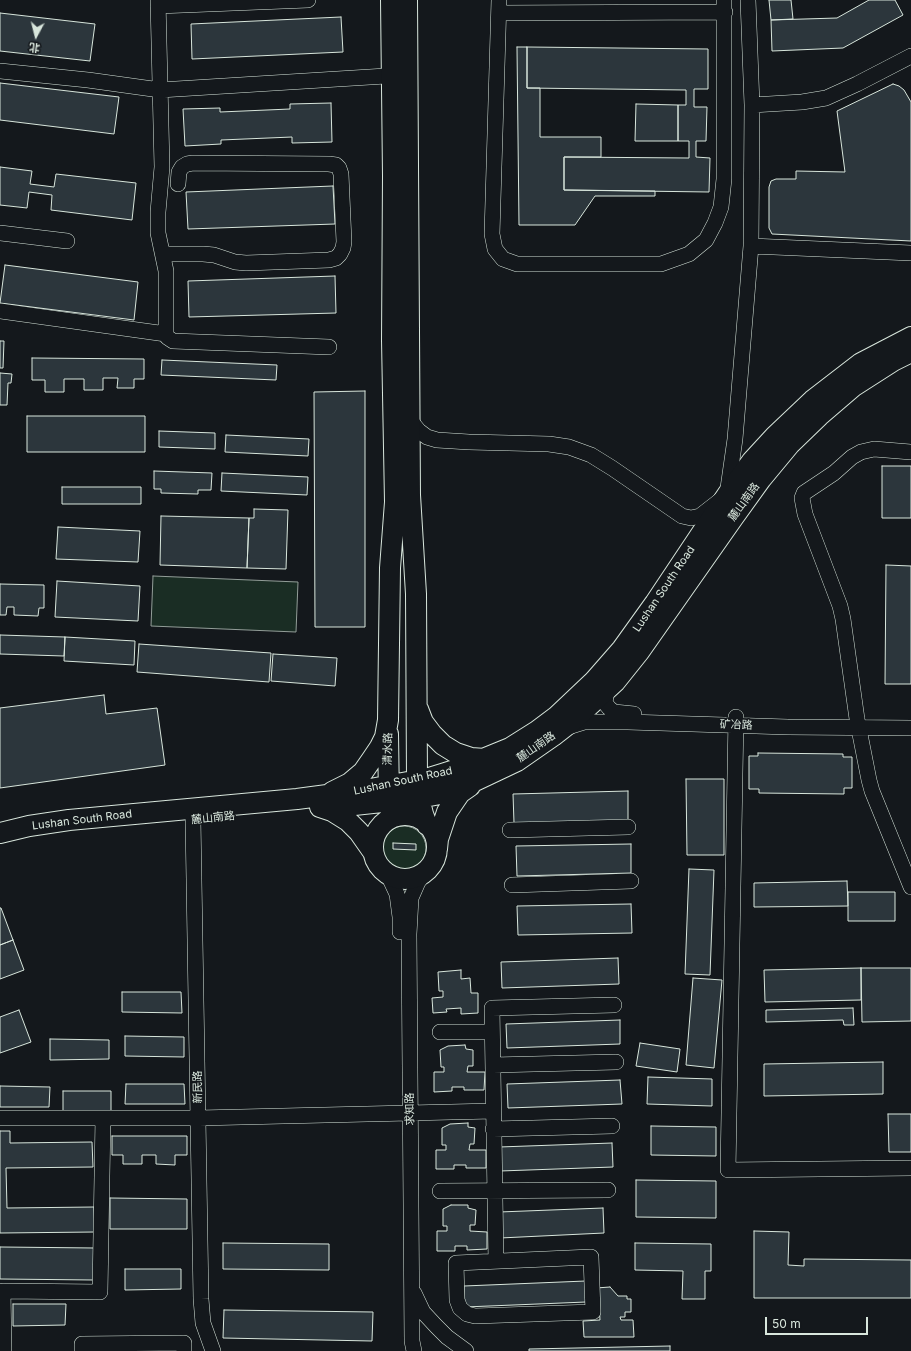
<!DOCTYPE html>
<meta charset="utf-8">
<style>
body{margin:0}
#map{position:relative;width:911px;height:1351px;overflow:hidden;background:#14181c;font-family:Inter,"Noto Sans SC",sans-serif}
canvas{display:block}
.north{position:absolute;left:16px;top:16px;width:40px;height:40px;-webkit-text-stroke:3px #14181c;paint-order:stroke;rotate:187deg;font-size:11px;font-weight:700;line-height:16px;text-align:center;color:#d8e6dc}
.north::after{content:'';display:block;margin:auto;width:14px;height:18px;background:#d8e6dc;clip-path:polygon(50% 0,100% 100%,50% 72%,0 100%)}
.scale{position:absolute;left:765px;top:1317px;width:103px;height:18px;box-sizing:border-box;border:2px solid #d8e6dc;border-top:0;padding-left:5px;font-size:12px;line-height:14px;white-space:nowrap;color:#d8e6dc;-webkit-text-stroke:3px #14181c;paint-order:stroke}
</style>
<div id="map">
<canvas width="911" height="1351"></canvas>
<div class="north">北</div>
<div class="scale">50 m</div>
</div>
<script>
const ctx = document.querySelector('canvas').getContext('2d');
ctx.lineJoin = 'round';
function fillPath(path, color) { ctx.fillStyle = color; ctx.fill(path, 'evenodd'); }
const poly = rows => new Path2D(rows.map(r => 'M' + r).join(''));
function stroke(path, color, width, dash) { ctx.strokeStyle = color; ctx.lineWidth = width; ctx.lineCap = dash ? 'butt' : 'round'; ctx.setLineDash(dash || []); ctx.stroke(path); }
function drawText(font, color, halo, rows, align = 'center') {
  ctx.font = font + ' Inter,"Noto Sans SC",sans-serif'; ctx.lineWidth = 3; ctx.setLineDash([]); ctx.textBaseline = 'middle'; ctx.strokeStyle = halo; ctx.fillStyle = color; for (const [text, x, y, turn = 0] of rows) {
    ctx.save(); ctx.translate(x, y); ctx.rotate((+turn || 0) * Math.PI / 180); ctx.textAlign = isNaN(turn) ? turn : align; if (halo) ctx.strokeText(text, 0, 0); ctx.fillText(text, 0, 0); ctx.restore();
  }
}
const green = poly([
 [153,576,298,582,296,632,151,626,153,576],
 '382 848a22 22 0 1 1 44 0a22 22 0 1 1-44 0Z'
]);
fillPath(green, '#1a2d24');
stroke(green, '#939e99', 1);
const building = poly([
 [769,0,791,0,793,19,771,20,769,0],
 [869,0,895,0,903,15,843,48,772,51,771,20,837,18,869,0],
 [0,13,95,24,90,61,0,51,0,13],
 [341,17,343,52,192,59,191,24,341,17],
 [517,47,527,47,527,88,540,88,540,137,601,137,601,157,564,157,564,190,655,191,655,196,595,196,575,225,519,225,517,47],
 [527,47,708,49,708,89,694,89,694,107,707,107,706,141,696,141,696,157,710,158,709,192,564,190,564,157,689,158,689,141,678,141,678,105,686,105,686,90,527,88,527,47],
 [0,83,119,97,114,134,0,120,0,83],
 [893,84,899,86,904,90,911,102,911,241,772,234,769,228,769,187,771,181,776,179,796,179,796,171,845,172,837,111,893,84],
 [331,103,332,142,292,143,292,137,221,140,221,144,185,146,183,109,220,108,220,112,290,109,290,104,331,103],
 [636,104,678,105,678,141,635,141,636,104],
 [0,167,32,171,30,184,54,187,56,174,136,183,132,220,51,210,52,195,29,192,27,208,0,205,0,167],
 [333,186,335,224,188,229,186,192,333,186],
 [5,265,138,282,134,320,0,303,5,265],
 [335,276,336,313,189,317,188,281,335,276],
 [0,341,4,341,3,368,0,368,0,341],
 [32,358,144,359,144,379,134,379,134,388,117,388,118,378,103,378,103,390,84,390,84,379,64,379,64,392,45,392,45,380,32,380,32,358],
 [162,360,277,365,276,380,161,375,162,360],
 [0,373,12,374,11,383,8,383,7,405,0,405,0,373],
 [365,391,365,627,315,627,314,392,365,391],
 [27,416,145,416,145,452,27,452,27,416],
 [159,431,215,433,215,449,159,447,159,431],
 [226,435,309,439,308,456,225,452,226,435],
 [882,466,911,466,911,518,882,518,882,466],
 [154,471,212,473,211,490,198,490,198,494,161,493,161,489,154,489,154,471],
 [222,473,308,477,307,495,221,491,222,473],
 [62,487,141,487,141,504,62,504,62,487],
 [254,509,288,510,286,569,247,568,249,518,254,518,254,509],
 [161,516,249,518,247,568,160,565,161,516],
 [58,527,140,531,138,562,56,559,58,527],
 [886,565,911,566,911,684,885,684,886,565],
 [57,581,140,586,138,621,55,617,57,581],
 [0,584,44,585,44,608,39,608,38,616,14,615,14,607,7,607,6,615,0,615,0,584],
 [0,635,65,637,64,656,0,654,0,635],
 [65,637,135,641,134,665,64,661,65,637],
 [139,644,271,653,269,682,137,672,139,644],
 [273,654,337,658,335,686,271,681,273,654],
 [104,695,106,714,157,708,165,765,0,788,0,708,104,695],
 [758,753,843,754,843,757,852,757,852,788,844,788,844,794,759,793,759,789,749,789,749,756,758,756,758,753],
 [686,779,724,779,724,855,687,855,686,779],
 [628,791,628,821,514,823,513,794,628,791],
 [393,843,416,844,416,850,393,849,393,843],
 [631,844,631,873,517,876,516,846,631,844],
 [689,869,714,870,710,975,685,974,689,869],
 [847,881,848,906,754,907,754,883,847,881],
 [848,892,895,892,895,921,848,921,848,892],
 [631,904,632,933,518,935,517,906,631,904],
 [0,908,1,908,13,940,0,945,0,908],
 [13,940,24,970,0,979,0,945,13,940],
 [618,958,619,984,502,988,501,962,618,958],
 [861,968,911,968,911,1021,862,1022,861,968],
 [861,968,861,1000,765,1002,764,970,861,968],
 [461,970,461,979,470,978,471,993,478,993,478,1013,461,1014,461,1008,446,1009,447,1012,433,1013,432,998,443,997,443,991,439,991,438,972,461,970],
 [693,978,722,980,714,1068,686,1065,693,978],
 [122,992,181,992,182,1013,122,1012,122,992],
 [853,1008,854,1025,844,1025,843,1020,766,1022,766,1010,853,1008],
 [19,1010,31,1042,0,1053,0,1017,19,1010],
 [620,1020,620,1044,507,1048,506,1024,620,1020],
 [125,1036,184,1037,184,1057,125,1056,125,1036],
 [50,1039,109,1040,109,1059,50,1060,50,1039],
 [640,1043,680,1049,677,1072,636,1066,640,1043],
 [465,1045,466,1049,473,1050,473,1066,468,1066,467,1072,485,1072,484,1090,464,1090,464,1087,452,1087,452,1091,434,1092,434,1072,444,1072,444,1067,441,1067,440,1050,448,1046,465,1045],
 [883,1062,883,1094,764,1096,764,1064,883,1062],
 [648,1077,712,1079,712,1106,647,1104,648,1077],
 [620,1080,622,1104,508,1108,507,1084,620,1080],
 [126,1084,184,1084,185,1104,125,1104,126,1084],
 [0,1086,50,1087,49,1107,0,1107,0,1086],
 [63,1091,111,1091,111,1114,63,1114,63,1091],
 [888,1114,911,1114,911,1152,889,1152,888,1114],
 [468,1123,468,1127,475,1128,474,1144,470,1144,469,1150,486,1150,486,1168,466,1168,466,1165,454,1165,454,1169,436,1169,436,1150,446,1150,446,1145,442,1145,442,1128,450,1124,468,1123],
 [651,1126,716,1127,716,1156,651,1155,651,1126],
 [0,1131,10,1131,10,1143,92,1142,93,1167,6,1168,7,1208,94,1207,95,1232,0,1233,0,1131],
 [112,1136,187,1136,187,1155,175,1155,175,1165,156,1164,156,1155,142,1155,142,1164,123,1164,123,1155,112,1155,112,1136],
 [612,1143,613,1167,500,1171,499,1147,612,1143],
 [636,1180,716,1181,716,1218,636,1217,636,1180],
 [110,1198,187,1199,187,1229,110,1229,110,1198],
 [451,1205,468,1205,468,1208,476,1210,475,1225,470,1225,470,1231,487,1232,487,1249,467,1250,467,1246,455,1246,455,1251,437,1251,437,1231,447,1231,447,1226,443,1226,443,1209,451,1205],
 [603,1208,604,1233,500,1238,499,1212,603,1208],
 [754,1231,789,1232,788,1265,804,1266,804,1259,911,1260,911,1298,754,1298,754,1231],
 [223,1243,329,1244,329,1270,223,1269,223,1243],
 [635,1243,711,1244,711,1271,705,1271,705,1299,682,1299,683,1271,635,1270,635,1243],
 [0,1247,95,1248,94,1280,0,1279,0,1247],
 [125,1269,181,1269,181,1289,125,1290,125,1269],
 [586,1281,586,1302,465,1307,464,1286,586,1281],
 [610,1287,618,1296,627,1296,627,1299,631,1299,631,1312,625,1312,625,1317,620,1317,621,1320,633,1320,634,1337,584,1337,583,1321,600,1320,599,1302,596,1288,610,1287],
 [13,1304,66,1304,65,1325,13,1326,13,1304],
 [224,1310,373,1312,372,1341,223,1338,224,1310],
 [670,1346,670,1351,529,1351,529,1349,670,1346]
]);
fillPath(building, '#2c363c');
stroke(building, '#d8e6dc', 1);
const minor = poly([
 [158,0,162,167,158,212,158,233,166,271,166,334],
 [499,0,492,234,495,249,503,259,517,264,661,264,689,254,706,240,715,223,721,207,724,179,724,0],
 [158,6,308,0],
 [499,13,725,12],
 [0,71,88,80,160,90,402,75],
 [752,105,802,102,826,98,857,84,911,56],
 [0,233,67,241],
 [751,246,911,253],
 [163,254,203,254,214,255,235,262,246,263,329,260,336,258,340,254,343,248,344,242,341,174,339,168,336,165,329,164,193,163,187,164,182,167,179,172,178,184],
 [0,311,166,334,167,337,173,341,329,347],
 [410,420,419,431,427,437,437,440,469,442,549,444,569,447,591,455,612,468,682,516,691,518,700,516,727,495,735,439,751,246,752,105,748,0],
 [911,452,874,449,861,452,852,457,834,473,804,493,802,498,805,514,840,606,843,619,857,719,869,780,872,791,911,887],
 [607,689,605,703,609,708,614,712,634,714],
 [736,717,728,1170,911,1168],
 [568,727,584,722,628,722,788,727,911,728],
 [193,820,201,1299,203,1323,213,1351],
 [510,830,628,827],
 [385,872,390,879,397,894,400,917,400,932],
 [512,885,631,881],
 [440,1032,492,1032],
 [493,1065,616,1062],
 [0,1118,199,1118,493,1111],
 [493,1129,612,1126],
 [440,1191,608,1190],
 [591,1257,593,1312,475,1316,467,1314,460,1308,457,1300,456,1263,591,1257],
 [496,1261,492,1008,614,1005],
 [414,1293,423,1312,436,1326,447,1337,466,1351],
 [4,1351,3,1291,100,1292,103,1118],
 [82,1351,82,1344,184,1343,184,1351],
 [414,1351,412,1341,409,934,411,898,418,882,426,871]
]);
const major = poly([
 [407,0,410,495,416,594,417,780,419,798,423,814,427,825],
 [418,709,423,722,432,734,443,745,456,753,471,758,485,759],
 [388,734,389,800],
 [332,792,350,783,363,772,372,759,380,747,385,737,388,720,390,568,395,502,392,340,393,176,391,0],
 [345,806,419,798,440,794,460,788,517,761,553,736,576,718,615,682,639,652,733,518,761,479,790,444,819,416,854,386,893,361,911,352],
 [320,807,332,811,348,821,359,832,373,852],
 '373 847a32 32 0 1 1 64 0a32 32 0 1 1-64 0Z',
 [0,833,29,826,69,820,297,799,365,790,429,778,442,774,461,768,510,748,537,731,557,716,594,681,622,649,655,603,727,495,752,461,775,436,813,400,861,363,911,337],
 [437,849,438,839,447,812,460,793,470,786]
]);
stroke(minor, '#d8e6dc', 16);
stroke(major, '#d8e6dc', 22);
stroke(minor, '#14181c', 15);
stroke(major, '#14181c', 20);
drawText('11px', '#d8e6dc', '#14181c', [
 ["麓山南路",744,502,-54],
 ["Lushan South Road",664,589,-56],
 ["矿冶路",736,725,2],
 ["麓山南路",536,747,-35],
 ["清水路",388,749,-89],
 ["Lushan South Road",403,781,-12],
 ["麓山南路",213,818,-6],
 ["Lushan South Road",82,820,-7],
 ["新民路",198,1087,-91],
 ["求知路",410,1109,-91]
]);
</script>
